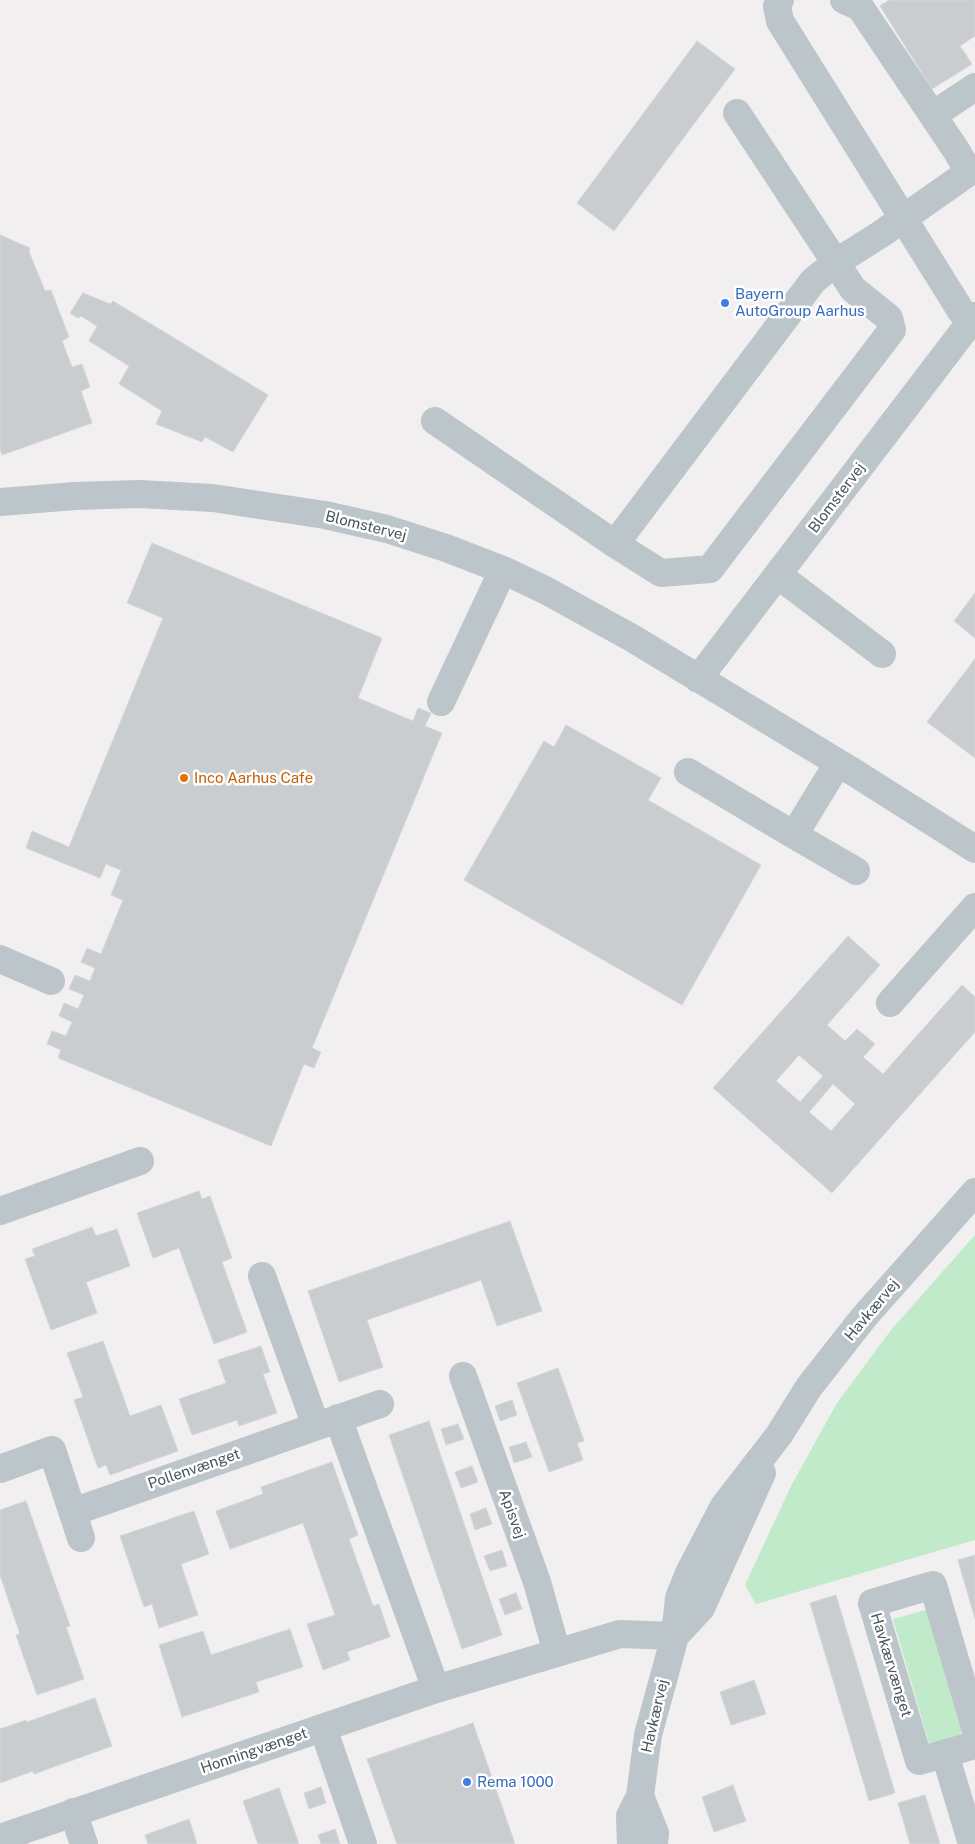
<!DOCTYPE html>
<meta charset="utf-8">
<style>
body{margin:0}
canvas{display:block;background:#f1efef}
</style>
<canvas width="975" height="1844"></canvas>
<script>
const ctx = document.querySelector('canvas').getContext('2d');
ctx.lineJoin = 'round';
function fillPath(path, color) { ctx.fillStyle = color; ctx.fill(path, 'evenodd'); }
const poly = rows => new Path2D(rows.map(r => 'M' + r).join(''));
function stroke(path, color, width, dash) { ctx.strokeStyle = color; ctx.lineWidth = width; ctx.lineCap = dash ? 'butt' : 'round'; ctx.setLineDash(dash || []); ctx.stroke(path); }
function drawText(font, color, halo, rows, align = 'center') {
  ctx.font = font + ' "Public Sans",sans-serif'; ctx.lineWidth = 5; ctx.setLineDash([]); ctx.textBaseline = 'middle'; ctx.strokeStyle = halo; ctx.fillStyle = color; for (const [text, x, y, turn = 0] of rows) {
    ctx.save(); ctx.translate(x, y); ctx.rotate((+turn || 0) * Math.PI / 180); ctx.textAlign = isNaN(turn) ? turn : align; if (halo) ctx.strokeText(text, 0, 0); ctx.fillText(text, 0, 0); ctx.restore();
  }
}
fillPath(poly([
 [975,1235,975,1540,756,1604,745,1585,792,1484,837,1403,891,1330],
 [929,1609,968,1736,930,1747,893,1619]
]), '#c1eacb');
const building = poly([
 [889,0,975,0,975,36,960,46,972,64,932,89,880,6,889,0],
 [697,41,735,69,614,231,577,203,697,41],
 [0,235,30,248,29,252,45,291,51,290,69,337,62,341,72,367,82,364,90,387,81,391,92,423,2,455,0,448,0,235],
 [83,293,110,304,113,301,268,395,233,452,205,437,202,442,156,424,162,411,119,384,129,366,89,341,97,326,81,316,78,318,70,313,83,293],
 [152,543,382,638,358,698,413,721,418,708,431,713,425,726,442,733,312,1048,321,1052,314,1068,304,1064,271,1146,58,1058,61,1050,47,1044,52,1031,66,1036,72,1022,59,1016,64,1003,78,1009,84,995,69,989,75,975,90,981,95,968,81,962,87,948,101,954,123,900,111,895,121,870,106,864,100,878,26,848,32,831,69,847,163,618,127,603,152,543],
 [975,593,975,638,954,621,975,593],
 [975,659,975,758,927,722,975,659],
 [566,725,661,778,648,800,761,865,682,1005,464,880,544,741,554,747,566,725],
 [848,936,880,965,827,1025,845,1041,857,1029,875,1044,863,1057,883,1074,962,985,975,997,975,1032,832,1193,713,1088,848,936],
 [799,1055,823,1076,800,1102,776,1081,799,1055],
 [833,1084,855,1104,831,1131,809,1112,833,1084],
 [199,1191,202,1199,210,1196,232,1258,222,1262,247,1332,214,1344,179,1248,153,1258,137,1213,199,1191],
 [510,1221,542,1311,497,1326,481,1280,367,1320,383,1367,339,1382,308,1291,510,1221],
 [92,1227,96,1236,117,1229,130,1266,86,1282,97,1313,51,1330,25,1259,35,1256,32,1249,92,1227],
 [103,1341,130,1416,161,1405,178,1451,110,1475,106,1465,98,1468,74,1400,83,1397,67,1353,103,1341],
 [261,1346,270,1372,263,1374,277,1413,239,1426,237,1420,192,1435,179,1399,226,1383,218,1360,261,1346],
 [558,1368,584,1441,577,1443,583,1460,549,1472,517,1383,558,1368],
 [512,1400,517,1415,500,1421,495,1406,512,1400],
 [429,1421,502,1635,462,1649,389,1435,429,1421],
 [458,1424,464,1439,446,1445,441,1429,458,1424],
 [526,1442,532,1457,514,1463,509,1447,526,1442],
 [332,1462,358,1535,349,1539,373,1606,379,1604,390,1637,347,1652,350,1660,323,1670,307,1624,335,1615,303,1523,230,1549,216,1511,263,1494,261,1487,332,1462],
 [472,1466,478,1482,461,1488,455,1472,472,1466],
 [26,1501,70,1626,66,1627,84,1679,37,1695,16,1635,20,1634,0,1575,0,1510,26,1501],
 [486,1508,492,1524,475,1530,470,1514,486,1508],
 [194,1511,209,1554,181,1564,198,1615,159,1628,152,1604,144,1607,120,1536,194,1511],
 [502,1550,507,1566,490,1571,484,1556,502,1550],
 [975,1555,975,1619,958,1560,975,1555],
 [516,1593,522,1609,505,1615,499,1599,516,1593],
 [836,1595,895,1793,869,1801,810,1603,836,1595],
 [290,1629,303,1667,256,1682,259,1692,182,1717,159,1645,203,1631,211,1655,290,1629],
 [754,1680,766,1714,731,1725,720,1692,754,1680],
 [95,1698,112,1746,34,1774,33,1771,0,1783,0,1729,26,1720,27,1722,95,1698],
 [473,1723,515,1844,397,1844,367,1759,473,1723],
 [733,1785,746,1821,714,1832,702,1797,733,1785],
 [321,1787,326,1803,309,1809,304,1793,321,1787],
 [279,1788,299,1844,258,1844,243,1801,279,1788],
 [925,1795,940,1844,910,1844,898,1803,925,1795],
 [189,1819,197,1844,148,1844,145,1835,189,1819],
 [335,1829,340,1844,321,1844,318,1835,335,1829]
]);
fillPath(building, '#c9cdd0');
stroke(building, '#d3d6da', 1);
stroke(poly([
 [780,0,777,6,780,21,961,311,975,323],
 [844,0,860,7,956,150,969,172],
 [933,115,975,87],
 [435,421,615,544,661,573,710,569,892,330,889,318,853,289,737,113],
 [0,502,75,496,139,494,213,498,325,515,387,529,446,548,503,570,545,590,632,638,855,773,975,849],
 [615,544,813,281,835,263,881,234,975,168],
 [778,575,882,654],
 [698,679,975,316],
 [441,702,503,570],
 [688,772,794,835,838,763],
 [794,835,856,871],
 [0,959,51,981],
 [890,1003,975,907],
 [0,1211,140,1161],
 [262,1276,316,1426],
 [463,1376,537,1582,557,1653],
 [338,1418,436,1689],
 [0,1469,52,1450,81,1538],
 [73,1512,380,1404],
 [675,1636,701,1608,762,1473],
 [975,1727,933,1585,872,1603,919,1761,975,1745],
 [323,1728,363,1844],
 [945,1754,972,1844],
 [640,1796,655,1833,654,1844],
 [73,1812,84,1844],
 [0,1838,436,1689,620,1634,675,1636],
 [631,1844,630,1816,640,1796,648,1735,675,1636,679,1598,689,1573,724,1506,779,1435,809,1387,864,1317,975,1192]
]), '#bcc5ca', 28);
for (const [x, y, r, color] of [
 [725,303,5,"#3f7fe0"],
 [184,778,5,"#e8710a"],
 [467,1782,5,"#3f7fe0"]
]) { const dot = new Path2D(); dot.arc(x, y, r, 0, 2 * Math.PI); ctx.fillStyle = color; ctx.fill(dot); stroke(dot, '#fff', 2); }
drawText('15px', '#366cbe', '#fff', [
 ["Bayern",735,294],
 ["AutoGroup Aarhus",735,311],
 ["Rema 1000",477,1782]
], 'left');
drawText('15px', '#49555a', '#fff', [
 ["Blomstervej",837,498,-53],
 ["Blomstervej",366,526,14],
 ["Havkærvej",872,1310,-50],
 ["Pollenvænget",194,1469,-19],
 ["Apisvej",512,1514,70],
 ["Havkærvænget",891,1665,73],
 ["Havkærvej",655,1716,-77],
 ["Honningvænget",254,1751,-19]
]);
drawText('15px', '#c56008', '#fff', [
 ["Inco Aarhus Cafe",194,778]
], 'left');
</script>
